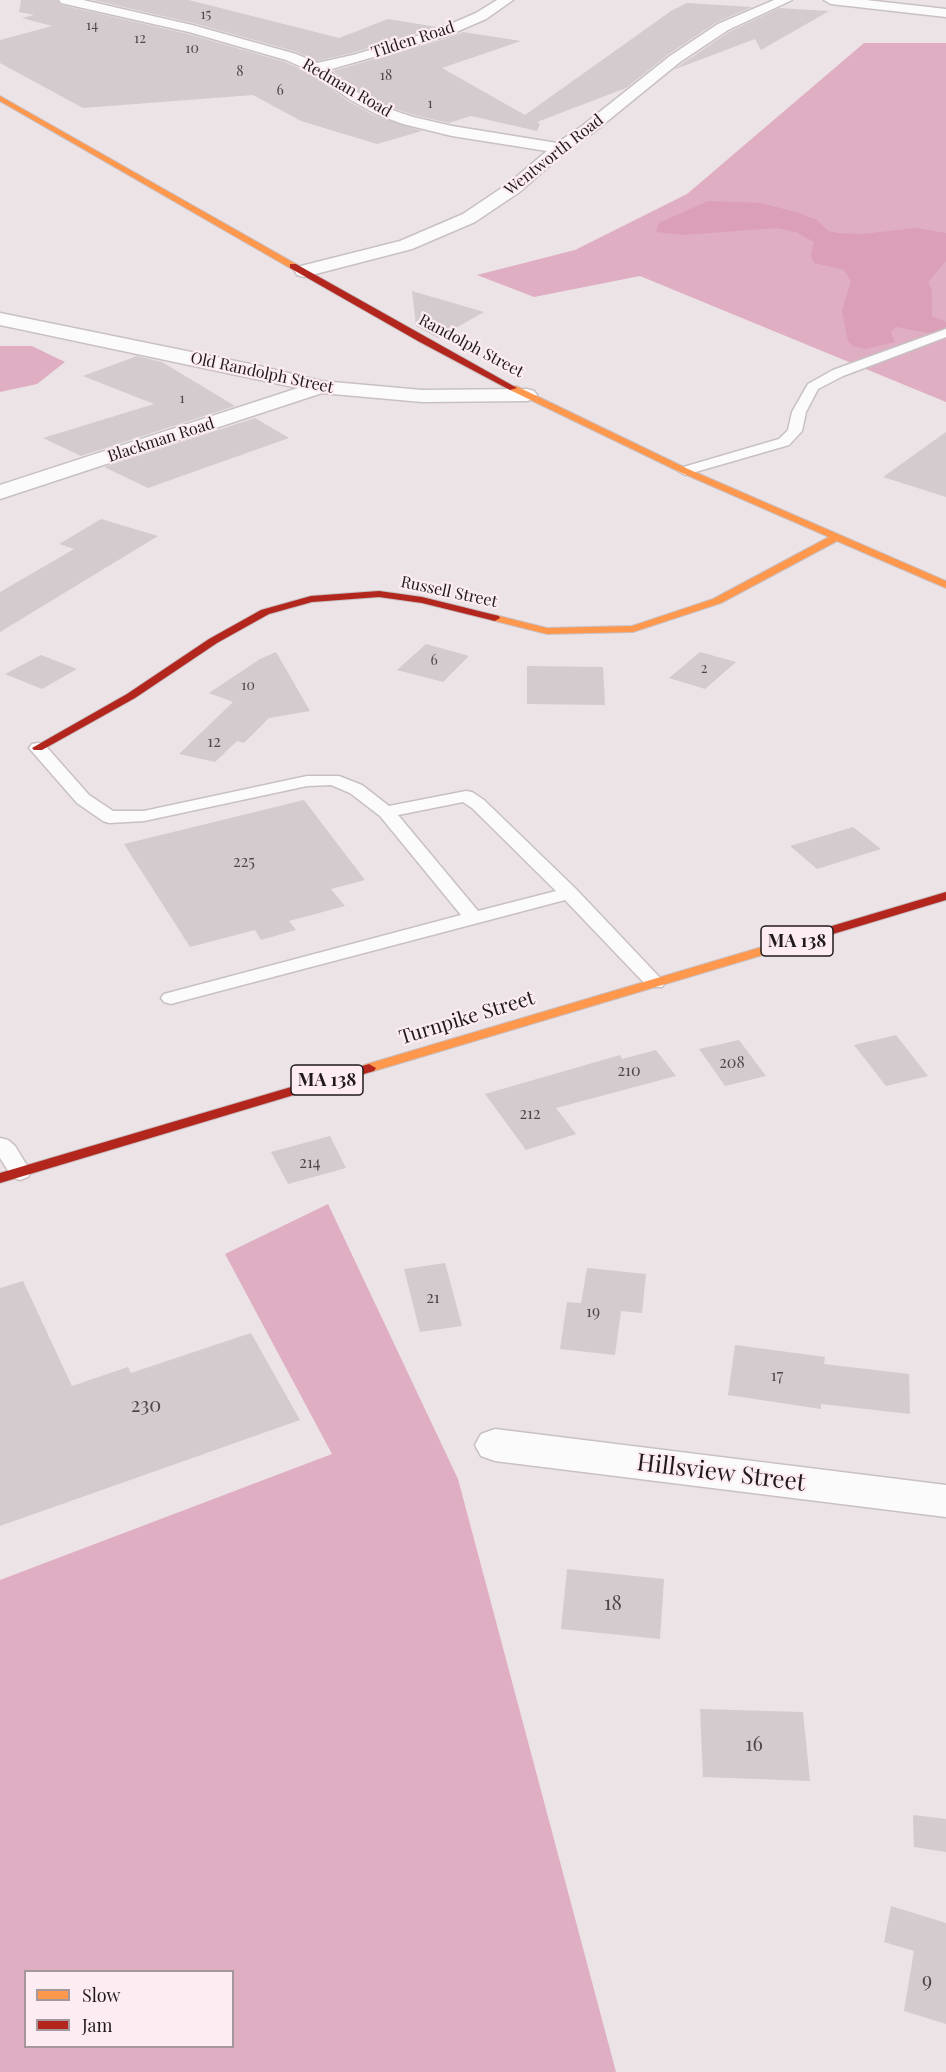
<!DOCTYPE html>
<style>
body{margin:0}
#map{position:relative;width:946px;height:2072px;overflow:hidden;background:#ece3e6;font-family:"Playfair Display",serif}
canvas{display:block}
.legend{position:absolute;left:24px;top:1970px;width:210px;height:78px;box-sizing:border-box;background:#fdecf2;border:2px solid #a5989c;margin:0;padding:8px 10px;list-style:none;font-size:18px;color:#201a1c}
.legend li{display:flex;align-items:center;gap:12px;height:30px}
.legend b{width:30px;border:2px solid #a5989c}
</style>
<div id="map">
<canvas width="946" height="2072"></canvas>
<ul class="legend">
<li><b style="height:8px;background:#ff974d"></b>Slow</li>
<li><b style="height:8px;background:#b3261e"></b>Jam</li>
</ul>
</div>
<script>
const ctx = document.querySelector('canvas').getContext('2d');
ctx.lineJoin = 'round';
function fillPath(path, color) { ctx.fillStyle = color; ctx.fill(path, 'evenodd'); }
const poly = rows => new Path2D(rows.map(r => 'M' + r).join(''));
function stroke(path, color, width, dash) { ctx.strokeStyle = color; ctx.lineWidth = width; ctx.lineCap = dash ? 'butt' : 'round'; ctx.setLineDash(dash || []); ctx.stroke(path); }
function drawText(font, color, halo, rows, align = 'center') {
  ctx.font = font + ' "Playfair Display",serif'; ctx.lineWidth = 4.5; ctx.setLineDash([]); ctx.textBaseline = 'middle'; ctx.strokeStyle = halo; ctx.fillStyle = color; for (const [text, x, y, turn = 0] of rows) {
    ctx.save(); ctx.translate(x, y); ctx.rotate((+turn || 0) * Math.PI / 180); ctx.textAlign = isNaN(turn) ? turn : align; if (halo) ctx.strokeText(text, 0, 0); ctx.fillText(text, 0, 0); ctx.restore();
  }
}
fillPath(poly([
 [864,43,946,43,946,402,640,276,534,297,477,275,575,250,687,194],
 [0,346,32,346,65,362,37,384,0,392],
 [328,1204,458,1479,616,2072,0,2072,0,1580,332,1454,225,1254],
 [26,1972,232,1972,232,2046,26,2046]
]), '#dfaec2');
fillPath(poly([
 [708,201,761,203,799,213,817,220,828,231,838,233,863,234,915,228,946,233,946,261,928,282,932,291,932,316,946,322,946,331,933,334,897,327,891,331,894,342,866,349,853,346,848,341,842,311,851,281,844,270,814,263,811,255,814,242,796,232,776,228,683,235,656,232,659,223]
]), '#db9fb8');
fillPath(poly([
 [21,0,57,0,61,5,188,34,285,62,310,73,348,101,375,116,422,131,377,144,301,121,253,95,83,108,0,63,0,40,52,26,22,18,34,15,19,12],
 [93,0,189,0,339,38,388,19,437,27,352,53,317,61,297,52,193,23],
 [687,3,752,7,717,22,669,54,626,88,537,122,540,124,537,131,471,116,449,123,414,115,387,106,360,91,333,71,448,38,463,32,521,41,442,68,525,115,671,11],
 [779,8,829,11,761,50,755,39,673,70,729,32],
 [412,291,484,312,438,338,416,326],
 [137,356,162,362,235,406,81,456,43,438,154,404,83,376],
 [255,418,289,438,148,488,104,467],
 [946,432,946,497,883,477],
 [101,519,158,536,0,632,0,592,74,549,59,544],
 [426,644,469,656,443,682,397,670],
 [276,652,310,711,269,718,244,743,237,741,215,762,179,754,233,702,209,693,260,659],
 [700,652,736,662,705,689,669,678],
 [41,655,77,669,42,689,5,674],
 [527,666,603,667,605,705,527,704],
 [304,800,365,880,331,889,345,906,289,921,296,930,261,940,255,930,190,947,124,844],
 [853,827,881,849,817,869,790,846],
 [896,1035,928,1076,886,1086,854,1045],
 [739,1040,766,1076,725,1086,699,1049],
 [656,1050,676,1076,556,1108,576,1134,526,1150,485,1094,620,1055,622,1059],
 [330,1136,346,1168,288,1184,271,1152],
 [445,1263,462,1326,420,1332,404,1269],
 [587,1268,646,1274,642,1313,621,1311,615,1355,560,1349,567,1302,581,1303],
 [23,1281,72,1386,128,1367,131,1373,251,1333,300,1420,0,1526,0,1288],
 [735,1345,825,1357,824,1364,909,1374,910,1414,821,1404,821,1409,728,1395],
 [567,1569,664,1579,660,1639,561,1629],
 [700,1709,803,1712,810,1781,703,1777],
 [913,1815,946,1819,946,1852,914,1847],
 [891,1906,946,1923,946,2024,904,2011,914,1951,884,1942]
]), '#d3cbce');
const lane = poly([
 [946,329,946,337,843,376,818,389,806,412,802,431,789,445,685,475,678,471,680,468,779,439,788,430,792,412,808,384,833,370,946,329],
 [38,743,44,744,89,795,113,811,144,811,307,776,339,776,362,785,389,806,466,791,472,792,484,800,576,889,665,983,662,987,648,987,565,900,178,1002,171,1004,164,1002,161,998,164,994,461,915,380,816,350,793,331,785,307,786,144,821,109,823,103,821,77,803,29,748,32,744,38,743],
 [463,802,472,808,556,891,478,911,398,815,463,802],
 [0,1138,8,1140,15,1146,31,1172,28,1177,20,1180,12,1177,0,1158,0,1138]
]);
const street = poly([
 [59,0,83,0,192,25,296,54,317,63,353,55,437,30,476,13,497,0,513,0,486,19,447,36,328,70,359,93,386,108,413,117,452,126,557,143,582,126,670,56,718,24,774,0,792,0,728,30,680,62,594,132,566,151,521,191,475,222,412,249,304,277,297,275,295,271,297,267,400,241,463,214,509,183,547,151,452,136,403,124,376,114,349,99,311,71,286,60,189,32,61,3,59,0],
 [824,0,866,0,946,9,946,17,831,4,824,0],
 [0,313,255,365,321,381,422,390,527,389,534,391,537,395,534,399,527,401,422,402,322,393,0,499,0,485,298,388,0,325,0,313],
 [495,1429,946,1485,946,1517,495,1461,481,1456,475,1445,481,1434,495,1429]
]);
const slow = poly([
 [0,96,296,264,297,266,290,268,0,101,0,96],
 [510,386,516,386,688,469,946,581,946,588,837,541,721,603,633,632,547,634,491,620,490,618,495,615,547,628,632,626,713,599,829,537,682,473,510,390,510,386],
 [809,933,813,934,815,937,813,940,374,1071,369,1072,362,1068,364,1065,809,933]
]);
const jam = poly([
 [290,264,296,264,517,388,510,390,418,341,290,268,290,264],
 [379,591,422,597,499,616,500,618,495,621,422,603,379,597,312,602,269,614,217,643,135,698,42,750,34,750,32,748,127,694,209,639,261,610,311,596,379,591],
 [946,892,946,900,813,940,809,941,803,937,805,934,946,892],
 [369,1064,376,1068,374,1071,0,1183,0,1173,369,1064]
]);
stroke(lane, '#c8c0c3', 3);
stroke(street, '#c8c0c3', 3);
stroke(slow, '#c8c0c3', 2);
stroke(jam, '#c8c0c3', 2);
fillPath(lane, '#fcfbfb');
fillPath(street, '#fcfbfb');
fillPath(slow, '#ff974d');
fillPath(jam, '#b3261e');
drawText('14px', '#4e474a', null, [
 ["15",206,15],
 ["14",92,26],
 ["12",140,39],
 ["10",192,49],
 ["8",240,72],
 ["18",386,76],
 ["6",280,91],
 ["1",430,104],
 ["1",182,399],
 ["6",434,661],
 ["2",704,669],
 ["10",248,686]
]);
drawText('16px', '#201a1c', '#fdecf2', [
 ["Tilden Road",413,40,-18],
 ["Redman Road",347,88,30],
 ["Wentworth Road",554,155,-38],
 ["Randolph Street",471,346,28],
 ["Old Randolph Street",262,373,12],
 ["Blackman Road",161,440,-18],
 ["Russell Street",449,592,12]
]);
drawText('16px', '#4e474a', null, [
 ["12",214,742],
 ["225",244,862],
 ["208",732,1063],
 ["210",629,1071],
 ["212",530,1114],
 ["214",310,1163],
 ["21",433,1298],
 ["19",593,1312],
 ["17",777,1376]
]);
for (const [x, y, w] of [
 [797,941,72],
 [327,1080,72]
]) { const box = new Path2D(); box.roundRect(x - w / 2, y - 15, w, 30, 4.5); ctx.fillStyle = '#fdecf2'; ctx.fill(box); stroke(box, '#201a1c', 1.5); }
drawText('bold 18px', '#201a1c', null, [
 ["MA 138",797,941],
 ["MA 138",327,1080]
]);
drawText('20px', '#201a1c', '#fdecf2', [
 ["Turnpike Street",467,1018,-17]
]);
drawText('20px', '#4e474a', null, [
 ["230",146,1406],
 ["18",613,1604],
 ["16",754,1745],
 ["9",927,1981]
]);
drawText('24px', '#201a1c', '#fdecf2', [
 ["Hillsview Street",721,1473,7]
]);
</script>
